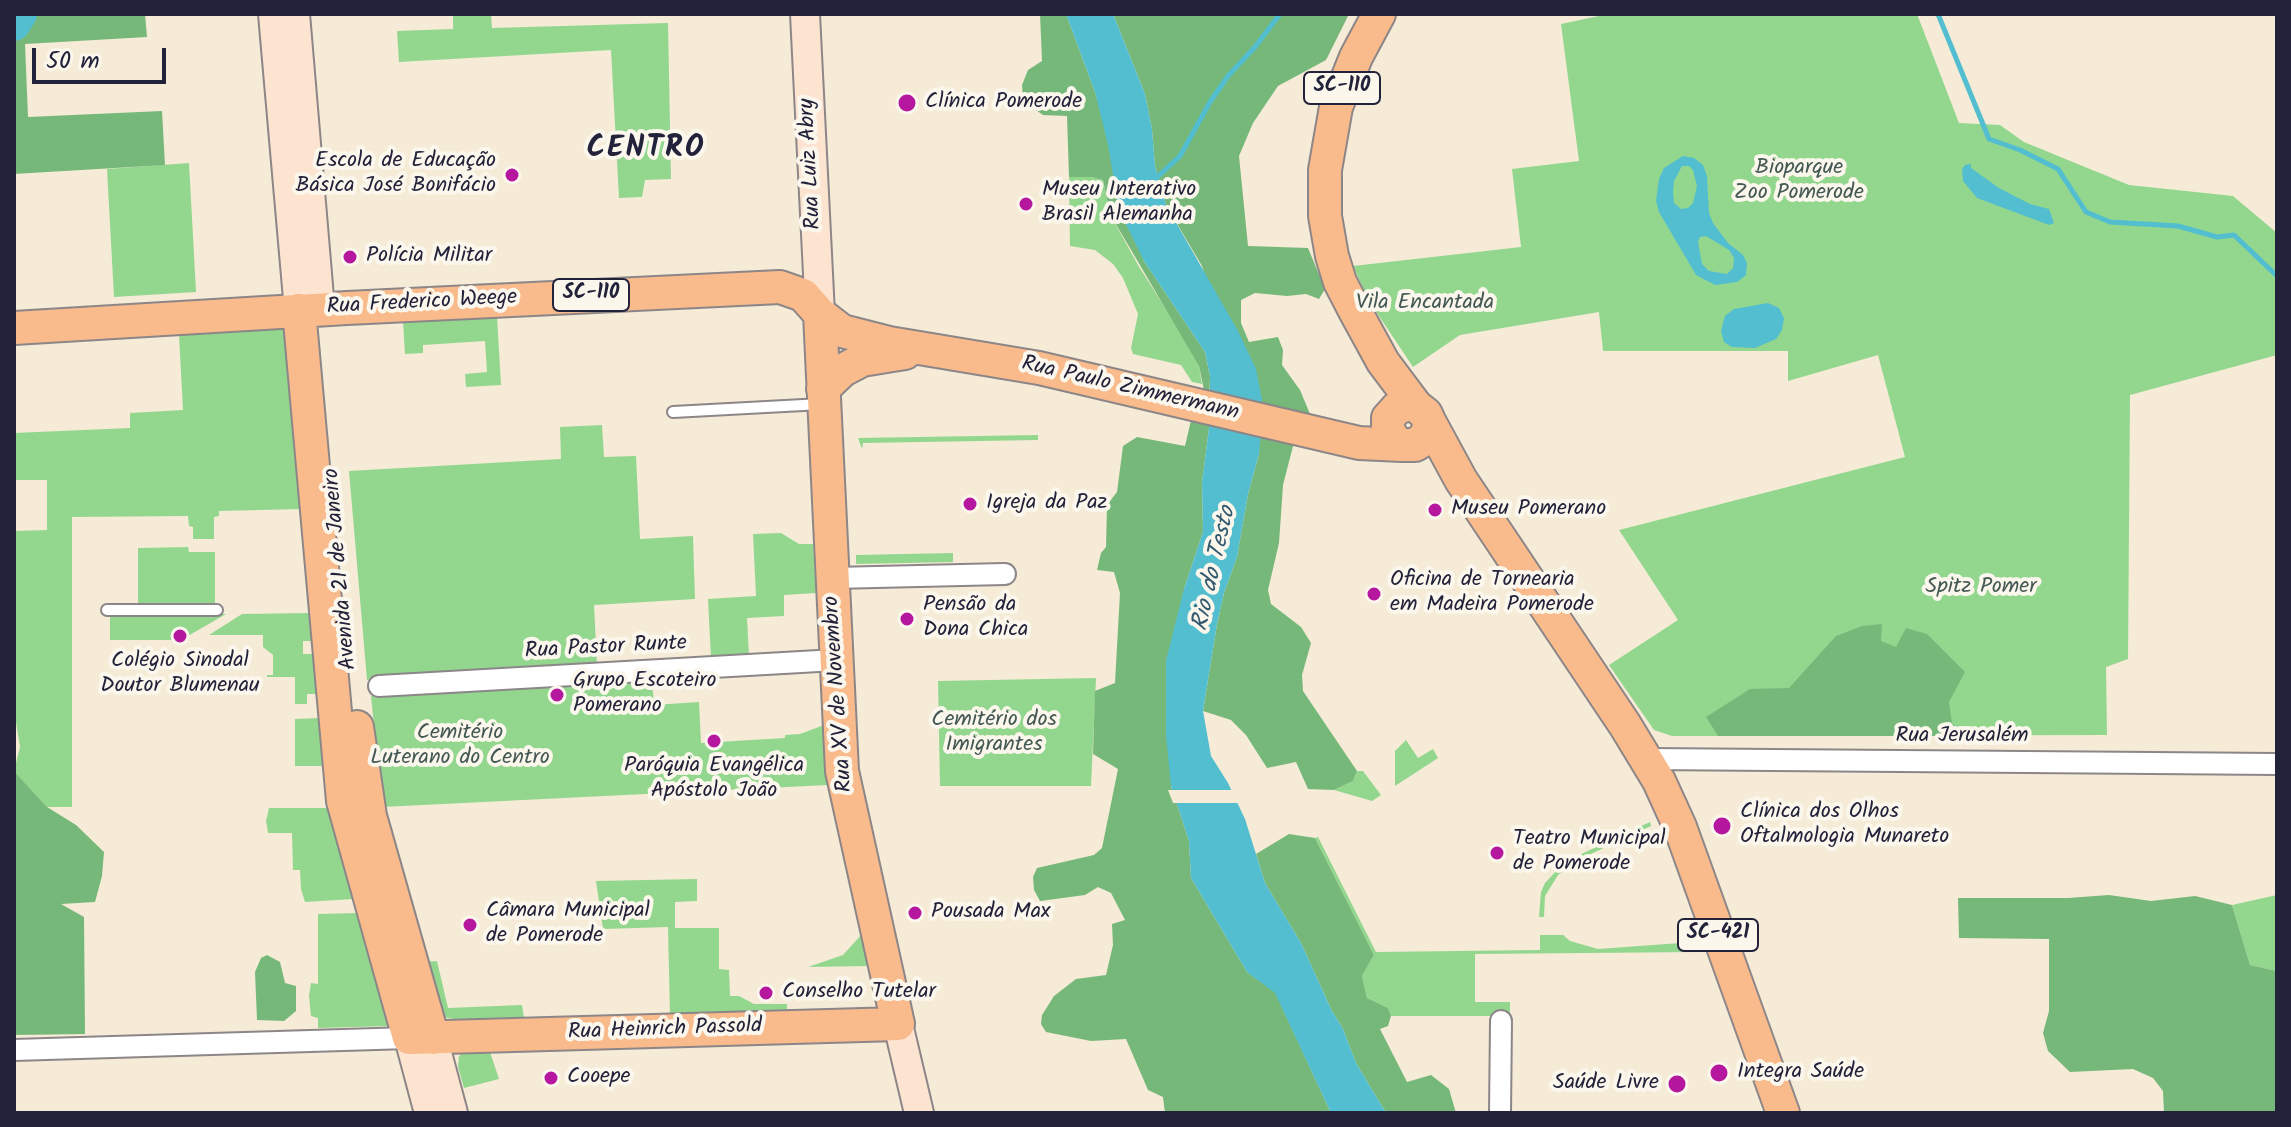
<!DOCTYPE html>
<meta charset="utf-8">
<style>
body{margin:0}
#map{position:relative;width:2291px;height:1127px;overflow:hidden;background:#f5ebd6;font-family:Kalam,sans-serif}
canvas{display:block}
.frame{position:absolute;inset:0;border:16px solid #22223b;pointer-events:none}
.scale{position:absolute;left:32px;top:48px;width:134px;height:36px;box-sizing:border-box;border:4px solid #22223b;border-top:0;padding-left:10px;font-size:24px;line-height:28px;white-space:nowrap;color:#22223b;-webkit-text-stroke:6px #fbf7ec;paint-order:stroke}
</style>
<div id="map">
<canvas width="2291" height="1127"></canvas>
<div class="frame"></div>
<div class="scale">50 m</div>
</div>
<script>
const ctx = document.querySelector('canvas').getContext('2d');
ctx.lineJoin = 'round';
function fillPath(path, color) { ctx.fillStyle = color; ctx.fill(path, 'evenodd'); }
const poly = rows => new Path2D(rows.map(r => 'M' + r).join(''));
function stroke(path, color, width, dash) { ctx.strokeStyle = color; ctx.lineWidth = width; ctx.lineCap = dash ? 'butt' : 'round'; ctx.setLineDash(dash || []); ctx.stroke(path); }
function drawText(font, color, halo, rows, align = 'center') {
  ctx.font = font + ' Kalam,sans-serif'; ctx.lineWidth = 8; ctx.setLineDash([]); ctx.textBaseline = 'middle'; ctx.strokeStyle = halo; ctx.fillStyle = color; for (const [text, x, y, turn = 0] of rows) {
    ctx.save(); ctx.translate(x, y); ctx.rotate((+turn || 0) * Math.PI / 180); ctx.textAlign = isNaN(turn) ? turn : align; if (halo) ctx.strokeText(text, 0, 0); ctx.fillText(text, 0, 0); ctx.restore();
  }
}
fillPath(poly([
 [453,14,491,14,492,28,668,23,671,179,645,180,642,197,619,198,611,50,399,62,397,31,453,29],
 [1608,14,1917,14,1959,123,2000,125,2024,142,2129,185,2233,196,2277,233,2277,355,2130,395,2128,659,2106,667,2107,735,1718,736,1672,736,1654,730,1609,665,1678,620,1619,530,1905,457,1878,355,1788,381,1788,351,1603,351,1599,312,1460,335,1413,367,1369,301,1353,266,1521,247,1512,169,1579,161,1561,24],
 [189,163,196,292,114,297,107,169],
 [1069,177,1091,177,1103,180,1110,214,1138,265,1191,349,1199,366,1202,384,1192,382,1181,365,1133,354,1131,348,1138,314,1123,278,1113,264,1095,250,1070,246],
 [497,316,501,385,466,387,465,374,487,372,485,341,423,345,423,353,405,354,403,321],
 [288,328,302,509,219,511,219,516,214,517,214,539,193,539,193,527,189,526,188,516,72,517,72,807,47,807,14,771,20,747,14,710,14,531,47,530,47,480,14,480,14,433,130,428,130,413,183,410,179,335],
 [602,425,604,457,636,456,640,539,693,536,695,599,594,605,597,666,367,680,349,471,561,459,560,427],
 [1038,435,1038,440,863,443,862,449,858,438],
 [781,533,799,544,813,544,816,593,784,595,784,616,747,618,749,656,711,658,708,599,756,596,753,534],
 [188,547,189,552,215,552,215,607,138,607,138,548],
 [953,553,953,562,856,564,856,555],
 [110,613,226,614,181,640,110,640],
 [311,613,313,641,303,641,303,654,314,654,318,694,307,694,307,704,295,704,295,677,267,677,267,675,273,675,273,655,263,647,263,635,209,635,242,614],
 [1096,678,1091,786,940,786,938,681],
 [652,679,654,705,699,702,701,743,785,738,785,735,800,734,824,725,827,785,382,807,371,696,552,684,558,687,559,684],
 [320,718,325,766,295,766,295,719],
 [1406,740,1418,758,1433,749,1438,758,1395,786,1395,751],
 [1357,771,1363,771,1381,795,1372,801,1334,790,1353,781],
 [269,808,329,808,353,899,305,902,301,889,300,870,293,870,292,833,268,833,266,821],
 [1650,822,1651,826,1580,859,1558,875,1545,896,1544,917,1539,917,1541,892,1545,883,1560,867,1577,856],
 [1318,837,1376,952,1540,950,1540,935,1563,935,1570,941,1598,949,1694,942,1697,952,1475,954,1475,1002,1510,1002,1510,1016,1391,1016,1388,1008,1367,998,1362,976,1374,955,1315,838],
 [697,879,697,901,675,902,675,928,719,928,719,969,729,970,730,996,739,996,754,1004,787,1004,787,1013,670,1015,668,927,603,929,596,881],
 [2277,895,2277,971,2250,965,2232,905],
 [358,913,389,1026,318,1028,318,1018,311,1016,309,996,311,983,318,984,318,914],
 [862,934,869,966,808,967,843,955],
 [437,961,448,1008,522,1005,524,1018,454,1019,443,1017,424,962],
 [489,1049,499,1079,464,1088,458,1067,459,1056,465,1052]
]), '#93d78f');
fillPath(poly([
 [14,14,145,14,147,37,25,44,28,117,162,111,165,165,14,174],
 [1040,14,1066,14,1095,92,1144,261,1205,352,1210,376,1209,414,1199,366,1110,214,1103,180,1091,177,1069,177,1067,116,1043,115,1023,101,1022,85,1028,70,1042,61],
 [1113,14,1349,14,1326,60,1278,86,1253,123,1239,156,1248,246,1308,248,1325,289,1319,299,1306,294,1287,296,1255,293,1241,300,1241,323,1249,342,1278,337,1283,350,1282,365,1300,390,1310,414,1300,419,1283,485,1279,543,1268,590,1271,604,1301,627,1311,643,1302,675,1303,691,1357,771,1353,781,1334,790,1308,789,1296,762,1267,768,1246,735,1231,720,1203,711,1217,624,1224,593,1237,557,1248,494,1259,454,1202,266,1166,205,1155,166,1152,129,1145,94],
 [1192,416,1210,420,1202,483,1203,532,1184,589,1171,786,1189,841,1191,878,1247,972,1275,992,1331,1113,1165,1113,1163,1097,1148,1090,1126,1039,1091,1041,1046,1032,1041,1024,1042,1015,1054,996,1076,979,1106,975,1113,945,1112,924,1125,920,1111,893,1098,887,1085,895,1040,901,1034,890,1033,877,1037,868,1094,855,1102,848,1118,769,1093,754,1095,691,1115,683,1120,593,1114,572,1097,570,1101,553,1106,547,1107,505,1117,492,1123,446,1137,437,1185,446],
 [1882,624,1881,641,1896,647,1906,628,1927,634,1965,672,1949,702,1952,723,1965,736,1718,736,1706,717,1750,689,1789,688,1836,636,1862,626],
 [14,771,47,807,76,825,104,852,102,876,95,902,61,904,84,917,85,1034,14,1035],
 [1289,834,1315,838,1374,955,1362,976,1367,998,1388,1008,1391,1016,1388,1026,1380,1029,1407,1082,1431,1075,1449,1089,1456,1113,1386,1113,1356,1063,1343,1029,1332,1011,1301,943,1265,883,1256,854],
 [2109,895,2151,901,2195,896,2232,905,2250,965,2277,971,2277,1113,2164,1113,2163,1091,2153,1078,2133,1069,2070,1072,2048,1051,2043,1033,2049,1011,2049,939,1959,938,1958,898,2068,898],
 [267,955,280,962,285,983,296,986,296,1011,284,1021,257,1020,255,972,261,958]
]), '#76b87a');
fillPath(poly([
 [1066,14,1113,14,1145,94,1152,129,1155,166,1166,205,1238,331,1256,369,1263,405,1259,454,1248,494,1237,557,1224,593,1217,624,1203,711,1211,756,1228,783,1245,819,1265,883,1301,943,1332,1011,1343,1029,1356,1063,1386,1113,1331,1113,1275,993,1247,972,1191,878,1189,841,1171,786,1166,735,1166,661,1184,589,1203,532,1202,483,1210,420,1210,376,1205,352,1144,261,1119,210,1108,145,1095,92],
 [1683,156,1694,158,1703,165,1707,176,1709,213,1713,223,1728,243,1743,255,1747,263,1746,275,1737,282,1715,285,1696,275,1659,212,1656,201,1659,179,1664,168],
 [1682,166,1689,166,1693,170,1697,186,1693,203,1688,208,1681,209,1674,203,1673,192,1674,181],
 [1706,236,1729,250,1734,258,1733,268,1727,274,1709,271,1702,264,1698,242,1700,237],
 [1971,164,1971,168,1999,188,2030,204,2049,209,2054,223,2049,225,1977,198,1963,181,1962,169,1965,165],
 [1768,303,1779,308,1784,318,1782,330,1776,339,1755,348,1732,347,1724,342,1721,331,1725,316,1734,309]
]), '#53becf');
fillPath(poly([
 [1168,790,1236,790,1242,803,1173,803]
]), '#f5ebd6');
stroke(poly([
 [1938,14,1989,139,2020,150,2058,169,2086,212,2110,222,2178,226,2217,237,2234,235,2277,276],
 [1153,181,1180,156,1210,102,1228,76,1255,47,1280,14]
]), '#53becf', 5);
stroke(poly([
 [14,25,21,14]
]), '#53becf', 32);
const service = poly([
 [673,412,822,404],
 [107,610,217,610]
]);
const minor = poly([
 [833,578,1005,574],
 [379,686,836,660],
 [1648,759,2277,764],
 [14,1050,409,1038],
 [1500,1113,1501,1021]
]);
const secondary = poly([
 [273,14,299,310],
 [295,14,320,309],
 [805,14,820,314],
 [898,1024,919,1113],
 [409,1038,429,1113],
 [433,1038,453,1113]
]);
const primary = poly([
 [1379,14,1356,57,1336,107,1325,170,1325,216,1332,256,1340,282,1354,309,1383,362,1416,406,1426,414,1429,421,1428,433,1420,442,1415,445,1402,445,1396,442,1388,431,1388,418,1397,408,1409,404,1416,406],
 [299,310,343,801,409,1038,898,1024,842,771,820,314],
 [14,328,347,308,780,287,803,295,820,314,842,331,889,343,1039,368,1359,443,1402,445],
 [823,389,843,370,862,360,905,353],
 [1429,421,1461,480,1625,725,1659,781,1680,827,1783,1113],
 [357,727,370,816,433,1038]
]);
stroke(service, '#8c8688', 14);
stroke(minor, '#8c8688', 24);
stroke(secondary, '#8c8688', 32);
stroke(primary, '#8c8688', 36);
stroke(service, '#fff', 10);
stroke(minor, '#fff', 20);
stroke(secondary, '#fde4d1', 28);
stroke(primary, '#fabb8c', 32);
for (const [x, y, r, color] of [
 [907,103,10,"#b5179e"],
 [512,175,8,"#b5179e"],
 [1026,204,8,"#b5179e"],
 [350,257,8,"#b5179e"],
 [970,504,8,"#b5179e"],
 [1435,510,8,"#b5179e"],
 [1374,594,8,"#b5179e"],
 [907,619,8,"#b5179e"],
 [180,636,8,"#b5179e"],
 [557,695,8,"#b5179e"],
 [714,741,8,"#b5179e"],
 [1722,826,10,"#b5179e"],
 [1497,853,8,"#b5179e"],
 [915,913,8,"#b5179e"],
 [470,925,8,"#b5179e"],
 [766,993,8,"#b5179e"],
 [1719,1073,10,"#b5179e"],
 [551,1078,8,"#b5179e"],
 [1677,1084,10,"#b5179e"]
]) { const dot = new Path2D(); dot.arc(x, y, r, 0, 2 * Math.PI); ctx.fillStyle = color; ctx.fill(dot); stroke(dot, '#fbf7ec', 3); }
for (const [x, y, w] of [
 [1342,88,76],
 [591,295,76],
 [1718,935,80]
]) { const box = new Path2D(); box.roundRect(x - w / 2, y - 16, w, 32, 6); ctx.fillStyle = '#fbf7ec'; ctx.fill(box); stroke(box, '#22223b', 2); }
drawText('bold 20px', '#22223b', null, [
 ["SC-110",1342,88],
 ["SC-110",591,295],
 ["SC-421",1718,935]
]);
drawText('22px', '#22223b', '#fbf7ec', [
 ["Clínica Pomerode",925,103],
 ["Escola de Educação",496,162,"right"],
 ["Básica José Bonifácio",496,187,"right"],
 ["Museu Interativo",1042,191],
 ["Brasil Alemanha",1042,216],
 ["Polícia Militar",366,257],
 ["Igreja da Paz",986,504],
 ["Museu Pomerano",1451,510],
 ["Oficina de Tornearia",1390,581],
 ["em Madeira Pomerode",1390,606],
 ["Pensão da",923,606],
 ["Dona Chica",923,631],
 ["Colégio Sinodal",180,662,"center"],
 ["Doutor Blumenau",180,687,"center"],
 ["Grupo Escoteiro",573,682],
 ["Pomerano",573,707],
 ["Paróquia Evangélica",714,767,"center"],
 ["Apóstolo João",714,792,"center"],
 ["Clínica dos Olhos",1740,813],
 ["Oftalmologia Munareto",1740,838],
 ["Teatro Municipal",1513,840],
 ["de Pomerode",1513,865],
 ["Câmara Municipal",486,912],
 ["de Pomerode",486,937],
 ["Pousada Max",931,913],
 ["Conselho Tutelar",782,993],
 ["Integra Saúde",1737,1073],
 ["Cooepe",567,1078],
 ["Saúde Livre",1659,1084,"right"]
], 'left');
drawText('22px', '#22223b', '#fbf7ec', [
 ["Rua Luiz Abry",812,164,-93],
 ["Rua Frederico Weege",422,304,-3],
 ["Rua Paulo Zimmermann",1130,390,13],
 ["Avenida 21 de Janeiro",342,569,-95],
 ["Rua Pastor Runte",606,649,-3],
 ["Rua XV de Novembro",840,694,-94],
 ["Rua Jerusalém",1962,737],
 ["Rua Heinrich Passold",665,1031,-2]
]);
drawText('22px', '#445854', '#fbf7ec', [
 ["Bioparque",1799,169],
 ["Zoo Pomerode",1799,194],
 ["Vila Encantada",1425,304],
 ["Spitz Pomer",1981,588],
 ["Cemitério dos",994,721],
 ["Imigrantes",994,746],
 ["Cemitério",460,734],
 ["Luterano do Centro",460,759]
]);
drawText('italic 24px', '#33596f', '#fbf7ec', [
 ["Rio do Testo",1216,569,-77]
]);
ctx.letterSpacing = '2px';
drawText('bold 30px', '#22223b', '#fbf7ec', [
 ["CENTRO",646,151]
]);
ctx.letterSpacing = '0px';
</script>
